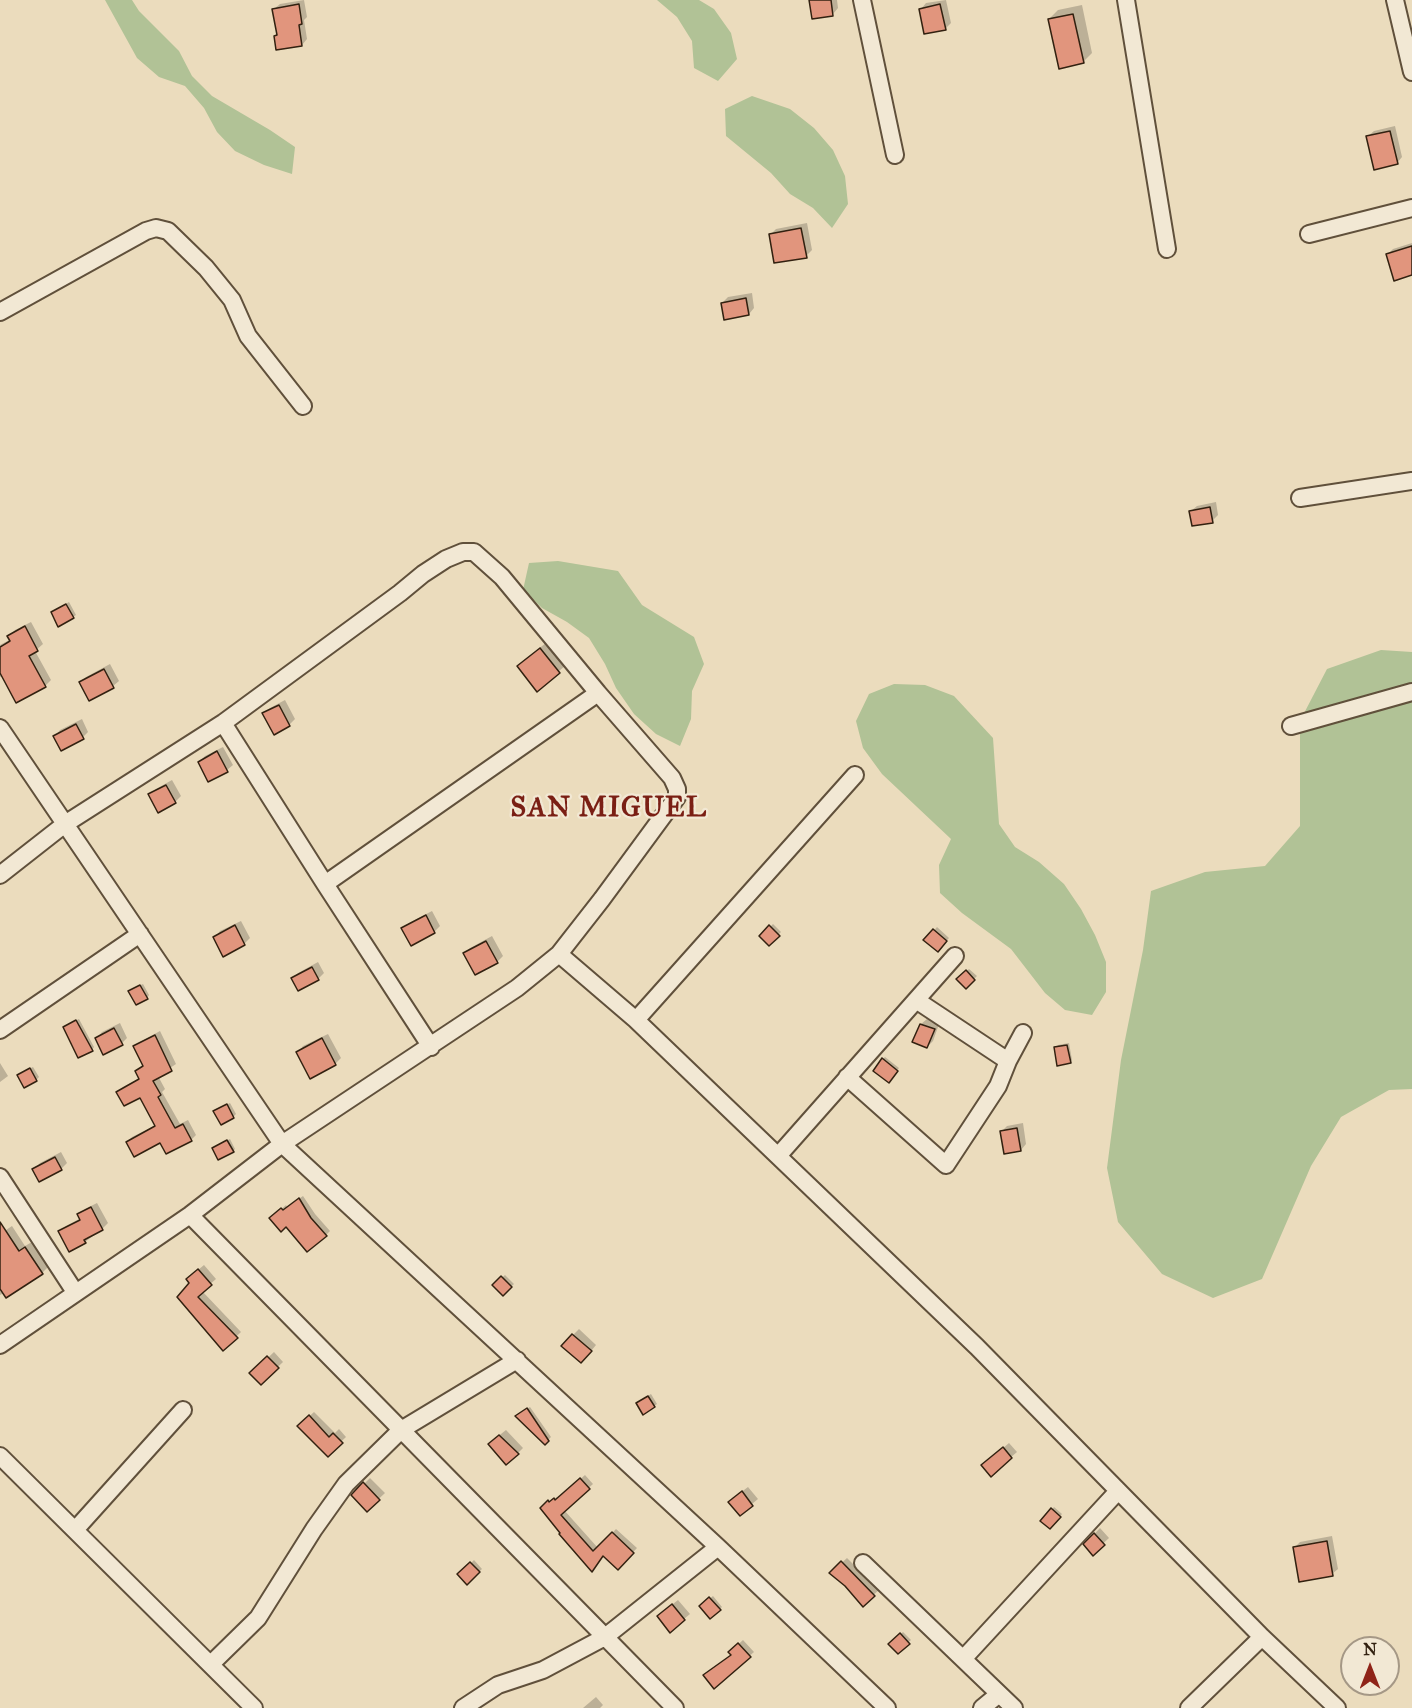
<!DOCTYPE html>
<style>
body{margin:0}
#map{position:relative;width:1412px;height:1708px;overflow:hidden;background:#ebdcbd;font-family:"IM FELL Great Primer",serif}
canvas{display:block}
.north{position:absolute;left:1340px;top:1636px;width:60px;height:60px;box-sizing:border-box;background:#f2e8d4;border:2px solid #a59886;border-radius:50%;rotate:0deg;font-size:16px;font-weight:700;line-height:24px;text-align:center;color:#322110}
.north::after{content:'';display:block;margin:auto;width:21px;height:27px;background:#8f2418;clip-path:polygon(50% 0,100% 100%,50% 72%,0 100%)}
</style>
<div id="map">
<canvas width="1412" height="1708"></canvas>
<div class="north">N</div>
</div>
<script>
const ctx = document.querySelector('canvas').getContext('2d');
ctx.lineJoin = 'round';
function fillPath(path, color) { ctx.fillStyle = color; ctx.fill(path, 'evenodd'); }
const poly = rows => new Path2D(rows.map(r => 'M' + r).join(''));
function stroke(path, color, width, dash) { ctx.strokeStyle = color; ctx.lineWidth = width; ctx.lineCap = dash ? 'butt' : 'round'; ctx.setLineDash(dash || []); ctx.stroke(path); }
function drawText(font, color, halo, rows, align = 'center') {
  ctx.font = font + ' "IM FELL Great Primer",serif'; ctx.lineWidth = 4.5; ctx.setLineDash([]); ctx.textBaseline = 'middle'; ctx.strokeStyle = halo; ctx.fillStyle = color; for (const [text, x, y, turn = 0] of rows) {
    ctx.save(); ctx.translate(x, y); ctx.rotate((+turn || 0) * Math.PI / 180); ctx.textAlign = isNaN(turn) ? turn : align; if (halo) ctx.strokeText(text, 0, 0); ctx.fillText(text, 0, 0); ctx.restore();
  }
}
fillPath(poly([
 [105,0,132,0,139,11,179,51,192,76,212,96,270,130,295,147,292,174,264,165,235,151,217,132,204,108,185,86,159,77,137,58],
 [657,0,699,0,714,9,731,33,737,59,718,81,694,68,692,41,677,17],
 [752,96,790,109,814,128,833,150,845,176,848,204,832,228,813,208,790,194,771,173,726,136,725,109],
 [558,561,618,571,642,605,694,637,704,664,692,691,691,719,680,746,656,734,634,714,616,688,605,664,589,638,567,622,542,608,523,590,529,563],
 [1381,650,1412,652,1412,1089,1389,1090,1341,1117,1311,1166,1262,1279,1213,1298,1162,1274,1118,1222,1107,1168,1121,1060,1143,950,1151,891,1205,872,1265,866,1300,826,1300,721,1327,669],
 [894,684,925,685,954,696,993,738,999,824,1015,847,1039,862,1064,884,1081,909,1095,935,1106,962,1106,992,1092,1015,1065,1010,1045,993,1011,949,962,913,940,893,939,865,951,839,882,774,863,748,856,721,869,694]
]), '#b1c296');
fillPath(poly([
 [304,0,307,17,304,20,307,39,302,45,275,36,278,34,274,9,280,4],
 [810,0,837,0,838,8,833,14],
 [946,0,951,23,945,29,921,9,926,3],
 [1082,5,1092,53,1083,62,1049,19,1058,10],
 [1395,126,1402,157,1397,163,1368,136,1374,131],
 [807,223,812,250,806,256,771,234,776,229],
 [1412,243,1412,274,1387,255,1393,249],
 [752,293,754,308,749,314,722,303,728,297],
 [1216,502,1218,515,1212,521,1191,511,1197,506],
 [69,602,76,615,73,617,55,610],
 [31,622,43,644,35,651,51,680,45,686,3,676,0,677,0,645,11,639,9,636,15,630],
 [546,643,565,666,537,689,524,660],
 [110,664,119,681,113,686,81,682,86,677],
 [285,700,295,719,289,725,264,714,270,708],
 [82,719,88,732,83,737,55,736,60,730],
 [223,747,233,765,227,770,199,762,205,756],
 [172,780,181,796,175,802,150,795,156,789],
 [432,911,440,926,434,932,403,929,409,923],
 [241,921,250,938,245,943,224,955,215,937,220,931],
 [773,924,781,932,769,944,761,936],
 [937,927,949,938,938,950,926,940],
 [492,936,503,956,497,962,464,953,470,948],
 [318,962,324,973,318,979,293,978,298,973],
 [969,969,977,976,966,987,958,979],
 [143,984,149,995,147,998,132,989],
 [79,1019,94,1047,92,1050,67,1025],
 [927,1019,939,1024,933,1041,927,1047,921,1024],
 [120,1023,127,1038,122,1043,97,1038,102,1032],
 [160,1031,176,1064,158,1076,165,1089,162,1092,180,1124,188,1120,196,1135,191,1140,127,1142,132,1137,156,1125,141,1096,118,1092,123,1087,140,1078,137,1071,144,1065,135,1047,140,1042],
 [328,1034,341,1058,335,1064,298,1052,303,1046],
 [1069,1043,1072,1060,1070,1062,1055,1048,1058,1045],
 [885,1057,899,1068,891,1078,883,1059],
 [0,1063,8,1076,0,1082],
 [33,1067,39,1077,36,1080,21,1073],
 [230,1103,236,1114,233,1117,218,1109],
 [1023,1123,1026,1144,1021,1150,1002,1131,1007,1126],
 [230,1139,235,1149,233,1151,213,1148],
 [61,1152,67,1163,61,1169,34,1169,40,1163],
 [303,1196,315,1214,330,1231,326,1235,275,1215,286,1205,287,1207],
 [97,1203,108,1223,102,1229,85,1242,60,1232,66,1226,81,1218,79,1215,85,1209],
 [12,1226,25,1246,32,1242,48,1267,42,1273,0,1295,0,1234],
 [204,1265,216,1279,202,1291,241,1332,223,1349,191,1283,192,1275],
 [505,1275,514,1284,503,1294,494,1285],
 [579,1329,596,1345,587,1356,573,1335],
 [274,1352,283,1362,261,1383,252,1373],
 [651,1394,657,1404,654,1406,640,1401],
 [530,1407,551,1437,545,1443,519,1414],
 [314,1412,335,1433,339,1429,346,1437,328,1454,299,1426],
 [506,1430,523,1448,518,1453,496,1438],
 [1009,1443,1017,1452,991,1474,989,1460],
 [585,1475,593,1484,564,1510,598,1548,616,1529,637,1548,618,1568,604,1555,595,1566,542,1508,553,1498,554,1499,559,1496,560,1497],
 [370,1478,385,1493,367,1510,353,1495],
 [748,1487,758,1499,740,1514,736,1496],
 [1054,1507,1062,1514,1050,1527,1043,1521],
 [1100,1528,1109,1538,1093,1553,1085,1544],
 [1332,1536,1338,1569,1332,1574,1294,1548,1300,1542],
 [847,1558,879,1590,863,1604,831,1573],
 [474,1560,482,1569,467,1583,459,1575],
 [713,1596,722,1607,710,1617,701,1606],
 [678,1600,690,1614,684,1619,664,1611],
 [903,1632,911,1640,898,1652,890,1644],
 [743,1640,754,1652,714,1687,732,1654,730,1652],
 [596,1697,603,1705,600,1708,583,1708]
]), '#0003');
const building = poly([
 [809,0,831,0,833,16,812,19,809,0],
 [299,4,302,24,299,25,302,46,276,50,274,36,277,35,272,9,299,4],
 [940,4,946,30,924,34,919,9,940,4],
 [1073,14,1084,63,1059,69,1048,19,1073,14],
 [1390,131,1398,164,1374,170,1366,136,1390,131],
 [801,228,807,258,774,263,769,234,801,228],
 [1412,246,1412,275,1394,281,1386,254,1412,246],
 [746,298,749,315,724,320,721,303,746,298],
 [1210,507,1213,523,1192,526,1189,511,1210,507],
 [66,604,74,618,58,627,51,612,66,604],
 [25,626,38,651,29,656,46,687,16,703,0,673,0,647,10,641,7,636,25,626],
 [540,648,560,673,537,692,517,666,540,648],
 [104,669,114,688,89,701,79,682,104,669],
 [279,705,290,726,274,735,262,713,279,705],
 [76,724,84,739,61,751,53,736,76,724],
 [217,751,228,772,208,782,198,762,217,751],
 [166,785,176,803,158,813,148,794,166,785],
 [426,915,435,933,411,946,401,928,426,915],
 [235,925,245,945,223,957,213,937,235,925],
 [769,925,780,936,769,946,759,936,769,925],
 [933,929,947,941,938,952,923,940,933,929],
 [486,941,498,963,475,975,463,953,486,941],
 [312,967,319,980,298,991,291,978,312,967],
 [966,970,975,980,966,989,956,979,966,970],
 [140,985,148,999,136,1005,128,991,140,985],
 [76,1020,93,1051,78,1058,63,1027,76,1020],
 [920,1024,935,1029,927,1048,912,1042,920,1024],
 [114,1028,123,1045,103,1055,95,1038,114,1028],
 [155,1035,172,1071,153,1081,161,1095,158,1097,175,1128,183,1124,192,1141,166,1154,160,1143,134,1157,126,1142,155,1126,140,1098,124,1106,116,1092,139,1079,135,1071,143,1066,133,1046,155,1035],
 [322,1038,336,1065,310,1079,296,1052,322,1038],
 [1067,1045,1071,1063,1057,1066,1054,1047,1067,1045],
 [882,1058,898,1071,889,1083,873,1071,882,1058],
 [30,1068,37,1081,24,1088,17,1075,30,1068],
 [227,1104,234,1118,221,1125,213,1111,227,1104],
 [1017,1128,1021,1151,1004,1154,1000,1131,1017,1128],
 [227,1140,234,1152,218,1160,212,1148,227,1140],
 [55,1157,62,1170,39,1182,32,1169,55,1157],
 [299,1198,311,1218,327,1236,307,1252,286,1227,281,1232,269,1218,281,1208,283,1210,299,1198],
 [91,1207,103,1230,84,1240,86,1243,69,1252,58,1231,80,1220,77,1214,91,1207],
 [0,1222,19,1251,25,1247,43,1274,6,1298,0,1289,0,1222],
 [198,1269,212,1285,198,1297,238,1338,223,1351,177,1297,189,1283,186,1279,198,1269],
 [501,1276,512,1287,503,1296,492,1285,501,1276],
 [572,1334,592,1351,581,1363,561,1346,572,1334],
 [267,1356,279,1368,261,1385,249,1373,267,1356],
 [648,1396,655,1407,643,1415,636,1403,648,1396],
 [527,1408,549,1441,545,1445,515,1416,527,1408],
 [309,1415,329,1437,333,1433,343,1443,328,1457,297,1426,309,1415],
 [499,1435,519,1454,506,1465,488,1444,499,1435],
 [1003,1447,1012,1458,991,1477,981,1465,1003,1447],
 [580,1478,590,1489,561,1515,593,1551,612,1532,634,1553,618,1570,603,1556,592,1572,559,1534,560,1533,540,1508,548,1500,549,1502,554,1498,555,1500,580,1478],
 [363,1482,380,1500,367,1512,351,1495,363,1482],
 [742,1491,753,1506,740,1516,728,1502,742,1491],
 [1051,1508,1061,1517,1050,1529,1040,1521,1051,1508],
 [1094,1533,1105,1545,1093,1556,1083,1544,1094,1533],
 [1327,1541,1333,1576,1299,1582,1293,1547,1327,1541],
 [841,1561,875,1596,863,1607,845,1586,829,1573,841,1561],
 [470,1562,480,1572,467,1585,457,1574,470,1562],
 [709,1597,721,1610,710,1619,699,1606,709,1597],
 [672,1604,685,1620,670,1633,657,1616,672,1604],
 [900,1633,910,1644,898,1654,888,1644,900,1633],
 [738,1643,751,1657,714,1689,703,1675,731,1655,728,1652,738,1643]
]);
fillPath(building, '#e1957d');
stroke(building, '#322110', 1.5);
const street = poly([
 [862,0,895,155],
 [1126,0,1167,249],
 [1395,0,1412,72],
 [1309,234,1412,208],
 [0,312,146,231,156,228,168,231,206,268,232,300,248,336,303,406],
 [1300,498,1412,481],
 [223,723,325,884,431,1047],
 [1291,726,1412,692],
 [0,728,282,1144,718,1547,887,1708],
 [0,875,65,824,223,723,400,593,423,574,446,559,463,552,474,552,502,577,598,693,672,778,677,789,677,797,602,899,559,954,517,988,282,1144,190,1215,0,1345],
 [325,884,598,693],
 [559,954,636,1020,977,1347,1262,1637,1337,1708],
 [916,1000,1008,1061],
 [636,1020,855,775],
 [0,1030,140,934],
 [847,1077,946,1165,998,1086,1008,1061,1023,1033],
 [778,1156,955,956],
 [0,1177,75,1292],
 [190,1215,675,1708],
 [0,1456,254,1708],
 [75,1530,183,1410],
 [863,1563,1014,1708],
 [963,1659,1118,1491],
 [211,1664,258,1618,314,1529,346,1484,401,1430,517,1360],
 [463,1708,498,1685,543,1670,605,1637,718,1547],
 [982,1708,999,1694],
 [1189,1708,1262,1637]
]);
stroke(street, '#60503b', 20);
stroke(street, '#f2e8d4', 16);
ctx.letterSpacing = '1.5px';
drawText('bold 27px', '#7a1f14', '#f2e8d4', [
 ["SAN MIGUEL",609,809]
]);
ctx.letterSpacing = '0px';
</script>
